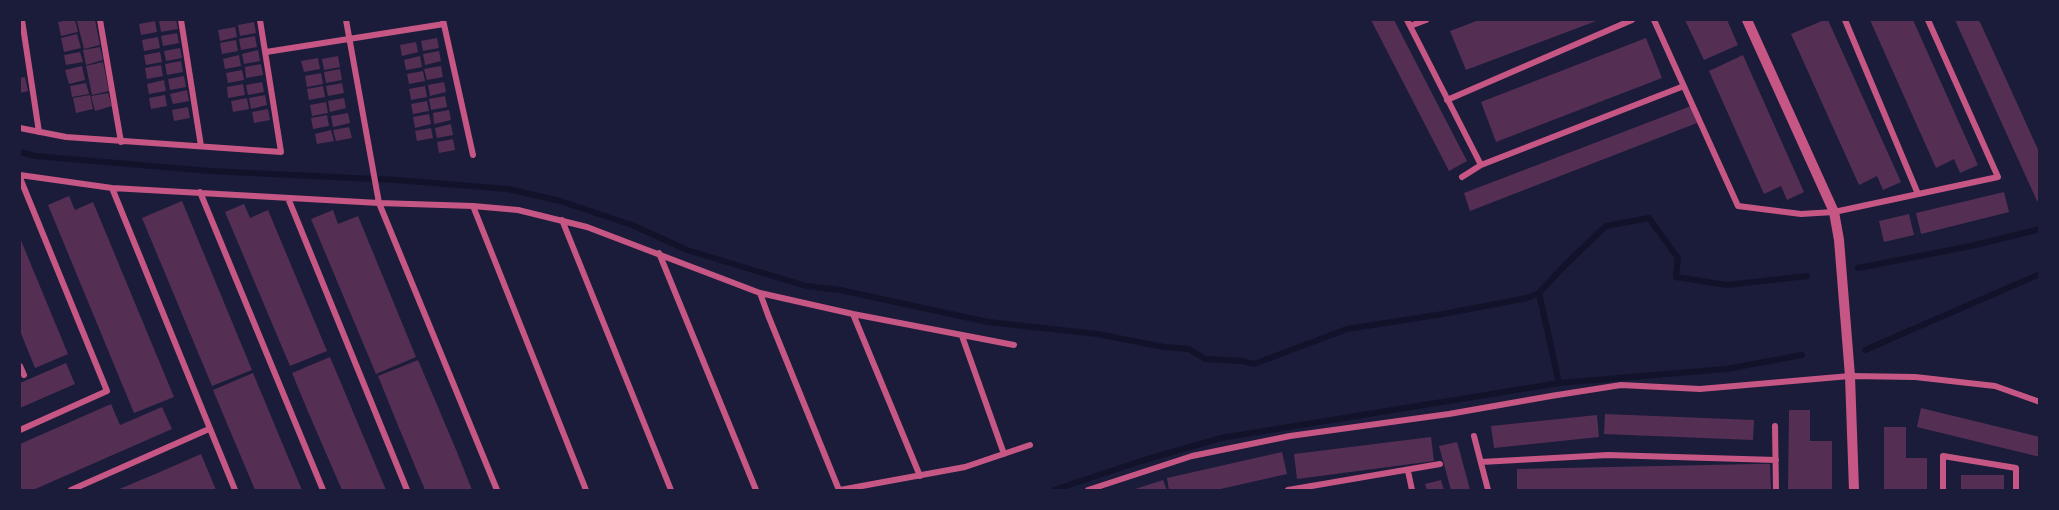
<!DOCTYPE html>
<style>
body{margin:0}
#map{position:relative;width:2059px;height:510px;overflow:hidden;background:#1b1b3a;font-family:Manrope,sans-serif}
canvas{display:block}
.frame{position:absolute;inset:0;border:21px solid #1b1b3a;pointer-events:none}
</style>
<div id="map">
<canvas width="2059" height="510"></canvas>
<div class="frame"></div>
</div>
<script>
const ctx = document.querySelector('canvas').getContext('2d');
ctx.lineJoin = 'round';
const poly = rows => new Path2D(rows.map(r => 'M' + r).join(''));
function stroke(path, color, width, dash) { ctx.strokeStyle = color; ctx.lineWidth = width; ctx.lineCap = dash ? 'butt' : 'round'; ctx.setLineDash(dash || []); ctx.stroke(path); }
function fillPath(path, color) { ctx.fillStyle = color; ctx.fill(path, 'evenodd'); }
stroke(poly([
 [20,152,35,156,210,171,396,180,508,189,560,201,632,225,687,250,806,286,840,290,988,322,1097,334,1164,347,1189,349,1205,359,1242,361,1254,364,1347,329,1443,314,1527,298,1539,293,1565,265,1606,226,1649,218,1678,258,1676,277,1727,285,1807,276],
 [1858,268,1971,246,2040,229],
 [1539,293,1559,383,1726,369,1802,355],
 [1865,350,2040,274],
 [1054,490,1141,461,1221,438,1559,383]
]), '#12122b', 6);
fillPath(poly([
 [69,20,75,20,78,32,61,36,58,22],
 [82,20,95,20,100,45,84,49,77,21],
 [176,20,178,29,161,32,159,21],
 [1371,20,1394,20,1467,161,1449,171],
 [1479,20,1599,20,1466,70,1450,31],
 [1685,20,1727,20,1738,45,1704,60],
 [1824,20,1828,20,1901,182,1883,190,1877,176,1859,185,1791,34],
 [1870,20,1913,20,1978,165,1960,173,1954,159,1936,168],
 [1955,20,1979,20,2001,68,2040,154,2040,200,2037,201],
 [155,21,157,32,141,35,139,24],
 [254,22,256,33,240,36,238,25],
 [235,27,237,37,220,41,218,30],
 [177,33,179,43,163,46,161,36],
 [77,34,81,48,64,52,61,38],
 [255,36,257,47,241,50,239,39],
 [158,37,160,48,144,51,142,40],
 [437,38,439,48,423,51,421,41],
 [1646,38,1662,78,1496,142,1481,102],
 [236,40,238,51,222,54,220,43],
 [416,42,418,52,402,56,400,45],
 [100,47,103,60,86,65,83,50],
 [180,48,182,58,166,61,164,51],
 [258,50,260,61,244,64,242,54],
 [439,51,441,61,425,65,423,54],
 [80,52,83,62,66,65,64,55],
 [160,52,162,62,146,65,144,55],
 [239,55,241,66,225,69,223,59],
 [1743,55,1804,192,1787,200,1781,186,1764,194,1709,71],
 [338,56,340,67,324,70,322,59],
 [420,56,422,67,406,70,404,60],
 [318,58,320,69,304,72,301,61],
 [181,61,183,72,167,75,165,64],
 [103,62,109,91,92,95,86,66],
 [261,64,263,75,246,78,245,67],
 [161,65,163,76,147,79,145,68],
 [82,66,85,80,69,84,65,70],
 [441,66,443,77,427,80,424,69],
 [340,69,342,80,326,83,324,72],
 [242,70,244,80,228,83,226,73],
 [423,71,425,81,409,84,407,74],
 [321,73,323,84,307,87,305,76],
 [184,76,186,87,170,90,168,79],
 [25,77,28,91,20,93,20,78],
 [164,80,166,91,149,94,147,84],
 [262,82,264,92,248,95,246,85],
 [444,82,446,92,430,96,428,85],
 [86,83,89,94,72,97,70,86],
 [342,83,344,93,328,96,326,86],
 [243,84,245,95,228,98,227,87],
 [323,86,325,97,309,100,307,89],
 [425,86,427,97,411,100,409,89],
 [187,90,189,101,173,104,170,94],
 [108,93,112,106,95,111,91,96],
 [90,95,93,109,76,113,73,98],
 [165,95,167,106,151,109,149,98],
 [265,95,267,105,251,109,249,98],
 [445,96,447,107,431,110,429,99],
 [247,98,249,109,233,112,231,101],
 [344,98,346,108,330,112,328,101],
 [427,101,429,111,413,114,411,104],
 [326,102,328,113,312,116,310,105],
 [1691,106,1697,123,1470,211,1464,193],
 [188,107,190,118,174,121,172,110],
 [268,109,270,120,254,123,252,112],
 [449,110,451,120,434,124,433,113],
 [348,113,350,123,333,127,331,116],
 [429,114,431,124,415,128,413,117],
 [327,115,329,126,313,129,311,118],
 [451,124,453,135,437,138,435,128],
 [349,127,352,138,336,141,333,130],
 [431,128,433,138,417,141,415,131],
 [331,130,334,141,317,144,315,134],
 [453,139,455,150,439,153,437,142],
 [2004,192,2009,212,1921,234,1916,213],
 [69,196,75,210,93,202,174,397,134,413,48,205],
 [182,201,252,370,212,386,142,218],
 [244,204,250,218,268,210,327,351,290,366,225,212],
 [333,210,338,224,358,216,416,357,376,374,311,219],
 [1909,214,1914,235,1884,242,1879,221],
 [20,238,68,354,35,368,20,331],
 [330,357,359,426,386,490,342,490,309,414,292,373],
 [418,360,457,452,472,490,425,490,397,423,378,376],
 [66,363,75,384,20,408,20,383],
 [253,373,288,457,302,490,255,490,231,433,213,390],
 [111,404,120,425,162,407,172,429,33,490,20,490,20,444],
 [1921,408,2040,437,2040,457,1917,427],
 [1789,410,1810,410,1810,441,1832,441,1832,490,1788,490],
 [1605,414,1754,420,1753,440,1604,434],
 [1597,415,1599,437,1494,448,1491,426],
 [1884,427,1906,427,1906,458,1927,458,1927,490,1884,490],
 [1431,437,1434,461,1297,479,1294,454],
 [1457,442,1461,456,1470,490,1451,490,1439,446],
 [1282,452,1287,474,1216,490,1169,490,1167,478],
 [201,454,216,490,117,490,160,472],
 [1755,464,1770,464,1771,490,1517,490,1517,469],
 [1961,475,2004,475,2004,490,1961,490],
 [1163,480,1167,490,1132,490],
 [1441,480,1444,490,1427,490,1425,484]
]), '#542f53');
stroke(poly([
 [22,20,39,132],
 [100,20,121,142],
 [181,20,201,146],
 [346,20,379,203,497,490],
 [443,20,473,155],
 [1407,20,1481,165],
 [1654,20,1738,206,1801,214,1834,212,1998,177,1928,20],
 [1845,20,1918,194],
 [1410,26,1426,20],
 [266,52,444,24],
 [1447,100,1632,20],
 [20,128,66,137,281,152,260,20],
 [20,175,112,188,379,203,473,206,518,210,587,227,760,293,853,314,1014,345],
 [1462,177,1481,165,1684,86],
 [20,178,107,391,20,430],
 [112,188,235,490],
 [200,192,323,490],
 [288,198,407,490],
 [473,206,586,490],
 [562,220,671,490],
 [659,253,756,490],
 [760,293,768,315,839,490],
 [853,314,920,476],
 [962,336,1004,454],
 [20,366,24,375],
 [1775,426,1776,490],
 [1474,436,1488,490],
 [1481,462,1608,455,1776,460],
 [1408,471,1412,490],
 [71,490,209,429],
 [840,490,965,467,1030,445],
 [1088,490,1192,456,1290,436,1449,414,1551,396,1621,385,1700,389,1850,376,1915,377,1995,386,2040,402],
 [1288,490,1440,464],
 [1943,490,1943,456,2016,468,2016,490]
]), '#c65784', 6);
stroke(poly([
 [1747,20,1834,212,1839,240,1850,376,1854,490]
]), '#c65784', 10);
</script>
